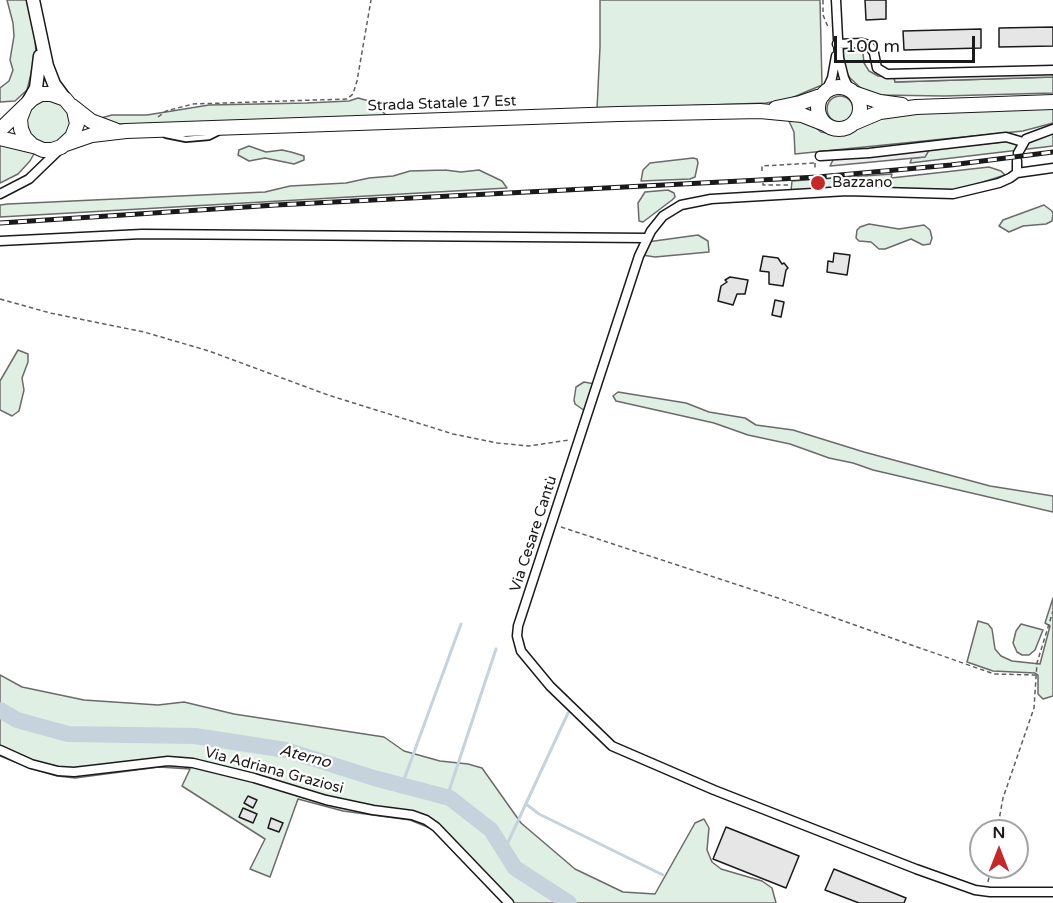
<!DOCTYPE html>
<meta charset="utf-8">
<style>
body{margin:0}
#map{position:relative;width:1053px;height:903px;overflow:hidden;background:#fff;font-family:"Varela Round",sans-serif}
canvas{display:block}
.north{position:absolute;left:969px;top:819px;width:60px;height:60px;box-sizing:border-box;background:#fff;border:2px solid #a3a3a3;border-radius:50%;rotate:0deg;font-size:16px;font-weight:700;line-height:24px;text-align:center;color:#1a1a1a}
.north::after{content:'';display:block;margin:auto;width:21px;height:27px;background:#c62828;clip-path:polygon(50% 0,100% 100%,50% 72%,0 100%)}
.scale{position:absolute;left:834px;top:36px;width:141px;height:27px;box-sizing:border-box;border:3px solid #1a1a1a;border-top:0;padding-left:8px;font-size:18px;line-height:21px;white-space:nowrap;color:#1a1a1a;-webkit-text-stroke:4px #fff;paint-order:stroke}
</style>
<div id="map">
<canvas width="1053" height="903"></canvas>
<div class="north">N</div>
<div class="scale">100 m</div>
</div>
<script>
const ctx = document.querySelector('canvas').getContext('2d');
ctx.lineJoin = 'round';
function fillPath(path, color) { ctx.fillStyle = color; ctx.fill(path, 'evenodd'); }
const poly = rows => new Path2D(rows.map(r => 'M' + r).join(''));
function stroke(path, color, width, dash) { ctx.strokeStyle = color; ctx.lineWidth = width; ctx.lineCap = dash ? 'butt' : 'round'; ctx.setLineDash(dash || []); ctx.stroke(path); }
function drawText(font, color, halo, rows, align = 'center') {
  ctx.font = font + ' "Varela Round",sans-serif'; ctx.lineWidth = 4.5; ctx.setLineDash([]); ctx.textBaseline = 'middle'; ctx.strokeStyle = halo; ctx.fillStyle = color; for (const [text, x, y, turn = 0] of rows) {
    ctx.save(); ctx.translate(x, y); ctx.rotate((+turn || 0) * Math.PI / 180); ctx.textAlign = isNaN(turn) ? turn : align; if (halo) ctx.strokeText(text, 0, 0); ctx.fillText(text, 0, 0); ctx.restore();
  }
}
const green = poly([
 [7,0,28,0,35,37,36,54,27,90,15,101,0,102,0,88,9,81,13,70,10,60,14,36,13,23,7,0],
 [600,0,820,0,822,85,789,99,766,103,597,109,600,47,600,0],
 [859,47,863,53,864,63,869,71,878,76,894,77,895,82,1053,77,1053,93,944,96,879,95,864,91,850,78,846,71,844,65,843,49,859,47],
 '827 109a13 13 0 1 1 26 0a13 13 0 1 1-26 0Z',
 [358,98,373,102,387,116,136,124,116,124,97,119,112,115,147,115,209,105,307,103,349,101,358,98],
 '27 122a22 22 0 1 1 44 0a22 22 0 1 1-44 0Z',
 [1053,107,1053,123,1023,131,795,154,794,132,788,119,806,120,821,132,839,135,850,131,881,114,1053,107],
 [1053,131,1053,146,910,163,912,158,925,157,929,150,1030,139,1053,131],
 [0,143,35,152,30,161,18,174,0,183,0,143],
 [249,146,266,152,282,150,291,152,304,156,304,160,294,164,265,158,249,161,238,155,239,150,249,146],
 [693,158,697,159,698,163,695,177,690,179,641,181,643,170,650,163,693,158],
 [989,167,1001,171,1005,175,958,190,791,191,792,181,892,174,891,178,989,167],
 [445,170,461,172,479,170,502,181,507,188,0,217,0,205,8,204,265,192,290,186,346,183,369,178,393,176,410,171,445,170],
 [668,190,674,193,675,197,672,200,643,222,639,221,638,203,645,192,668,190],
 [1044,205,1052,211,1053,214,1052,221,1046,224,1023,226,1009,232,999,226,1003,220,1044,205],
 [869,224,899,229,924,225,930,230,932,238,930,244,923,245,911,239,885,249,879,249,871,242,859,241,856,238,857,230,860,227,869,224],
 [698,235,708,241,709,252,655,257,642,255,647,242,698,235],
 [18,350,28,354,28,362,22,378,24,390,19,411,12,416,0,410,0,381,18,350],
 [584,382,595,384,585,411,575,404,574,400,576,387,584,382],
 [618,392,686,403,709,412,745,418,756,425,793,430,864,452,990,486,1053,496,1053,512,873,470,853,463,829,458,790,444,748,435,714,423,616,401,613,396,618,392],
 [1053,598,1053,696,1043,699,1038,694,1038,675,1035,673,993,671,967,662,978,621,988,624,992,629,995,649,1001,656,1012,661,1040,664,1050,626,1045,623,1053,598],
 [1021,624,1043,630,1035,650,1029,655,1022,655,1017,652,1013,643,1016,631,1021,624],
 [0,675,22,687,84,700,158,705,184,702,234,714,384,737,404,751,440,761,468,764,482,768,521,823,575,869,623,892,655,894,695,823,704,819,709,828,707,850,712,862,721,869,762,881,772,888,776,903,504,903,442,837,430,828,410,820,343,811,298,799,270,877,250,869,265,839,182,786,190,769,159,767,75,778,57,776,30,768,0,756,0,675]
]);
fillPath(green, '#e0efe3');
stroke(green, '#6a6a6a', 1.5);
const parking = poly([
 [1053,72,1053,77,895,82,894,77,1053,72],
 [929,150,925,157,830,166,834,158,929,150]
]);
fillPath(parking, '#ededed');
stroke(parking, '#6a6a6a', 1.5);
stroke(poly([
 [402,785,461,624],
 [447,797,496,649],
 [526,804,539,814,663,875],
 [504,851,568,713]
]), '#c6d2dc', 3);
stroke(poly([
 [0,710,17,720,68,734,195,736,286,750,374,778,450,798,491,830,515,868,569,903]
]), '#c6d2dc', 16);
const building = poly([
 [865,0,886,0,886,19,866,20,865,0],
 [1053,27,1053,46,999,47,999,28,1053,27],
 [981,29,981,48,904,50,903,31,981,29],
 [834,253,850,255,847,275,827,272,828,261,833,262,834,253],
 [763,256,778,258,782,264,784,263,788,268,786,270,783,286,769,284,769,272,760,271,763,256],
 [730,277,748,280,745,294,737,294,733,305,718,301,721,286,727,282,725,280,730,277],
 [775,300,784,302,781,317,772,315,775,300],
 [248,796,257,800,253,808,244,803,248,796],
 [243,808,257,814,253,823,239,817,243,808],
 [271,818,283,823,279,832,268,828,271,818],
 [726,827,799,856,786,888,713,859,726,827],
 [834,869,906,898,904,903,859,903,825,890,834,869]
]);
fillPath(building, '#e6e6e6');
stroke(building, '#1a1a1a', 1.5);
const lane = poly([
 [166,135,186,139,209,137,217,133]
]);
const street = poly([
 [836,0,839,58,844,78,850,91],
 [837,44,862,43,869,45,874,53,877,68,887,74,1053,70],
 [825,93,832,78,836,56],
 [1018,153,1026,139,1053,129],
 [820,156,869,153,1006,137,1023,142],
 [1017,161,1017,173,1010,178,999,183,953,194,847,191,711,199,681,205,663,216,651,231,639,256,518,626,517,636,521,651,550,686,612,746,714,790,916,869,975,890,990,892,1053,892],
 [1017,173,1053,168],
 [0,194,29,179,59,150],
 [0,241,142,234,647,238],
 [0,750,31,764,58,771,74,772,168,761,193,763,254,778,326,800,373,810,412,815,426,820,436,827,509,903]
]);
const secondary = poly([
 [33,0,47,66,54,84,65,99],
 [28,102,36,88,40,56]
]);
const primary = poly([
 '818 108a21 21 0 1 1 42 0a21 21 0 1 1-42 0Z',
 [854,93,880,102,902,105],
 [72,106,91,121,115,130],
 [776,108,800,103,823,95],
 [854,123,880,112,916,107,1053,102],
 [0,130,32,99,41,94,51,94,65,99,74,110,77,124,72,137,61,147,52,150,43,150,32,145,25,138,21,129,20,119,25,106],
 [0,138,33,146],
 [66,144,92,135,126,131,618,114,760,111,802,115,825,124]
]);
stroke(lane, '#1a1a1a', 8);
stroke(street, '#1a1a1a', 11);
stroke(secondary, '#1a1a1a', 15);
stroke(primary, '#1a1a1a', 16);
stroke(poly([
 [823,0,823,15,828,27],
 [158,117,166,111,193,104,347,99,353,94,357,81,371,0],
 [815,163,815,170],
 [762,171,762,166,814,163],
 [763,183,763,185,789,185],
 [0,299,50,313,144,332,209,351,328,395,453,434,497,443,529,446,569,440],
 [561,527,778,598,994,674,1036,675],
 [997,831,1003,798,1034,708,1037,663,1053,611],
 [988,882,991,867]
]), '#5f5f5f', 1.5, [4.5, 3]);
stroke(lane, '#fff', 4.5);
stroke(street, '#fff', 8);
stroke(secondary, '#fff', 12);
stroke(primary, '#fff', 14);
const rail = poly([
 [0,223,276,205,818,177,951,165,1053,152]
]);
stroke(rail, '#1a1a1a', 5);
stroke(rail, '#fff', 3, [9]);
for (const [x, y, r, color] of [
 [818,183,8,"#c62828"]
]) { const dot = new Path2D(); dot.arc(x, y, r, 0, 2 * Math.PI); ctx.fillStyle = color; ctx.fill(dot); stroke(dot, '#fff', 2); }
drawText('15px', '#1a1a1a', '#fff', [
 ["Strada Statale 17 Est",442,104,-2],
 ["Via Cesare Cantù",534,534,-72],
 ["Via Adriana Graziosi",274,771,15]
]);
drawText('15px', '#1a1a1a', '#fff', [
 ["Bazzano",832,183]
], 'left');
drawText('italic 16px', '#1a1a1a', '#fff', [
 ["Aterno",305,757,15]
]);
</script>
